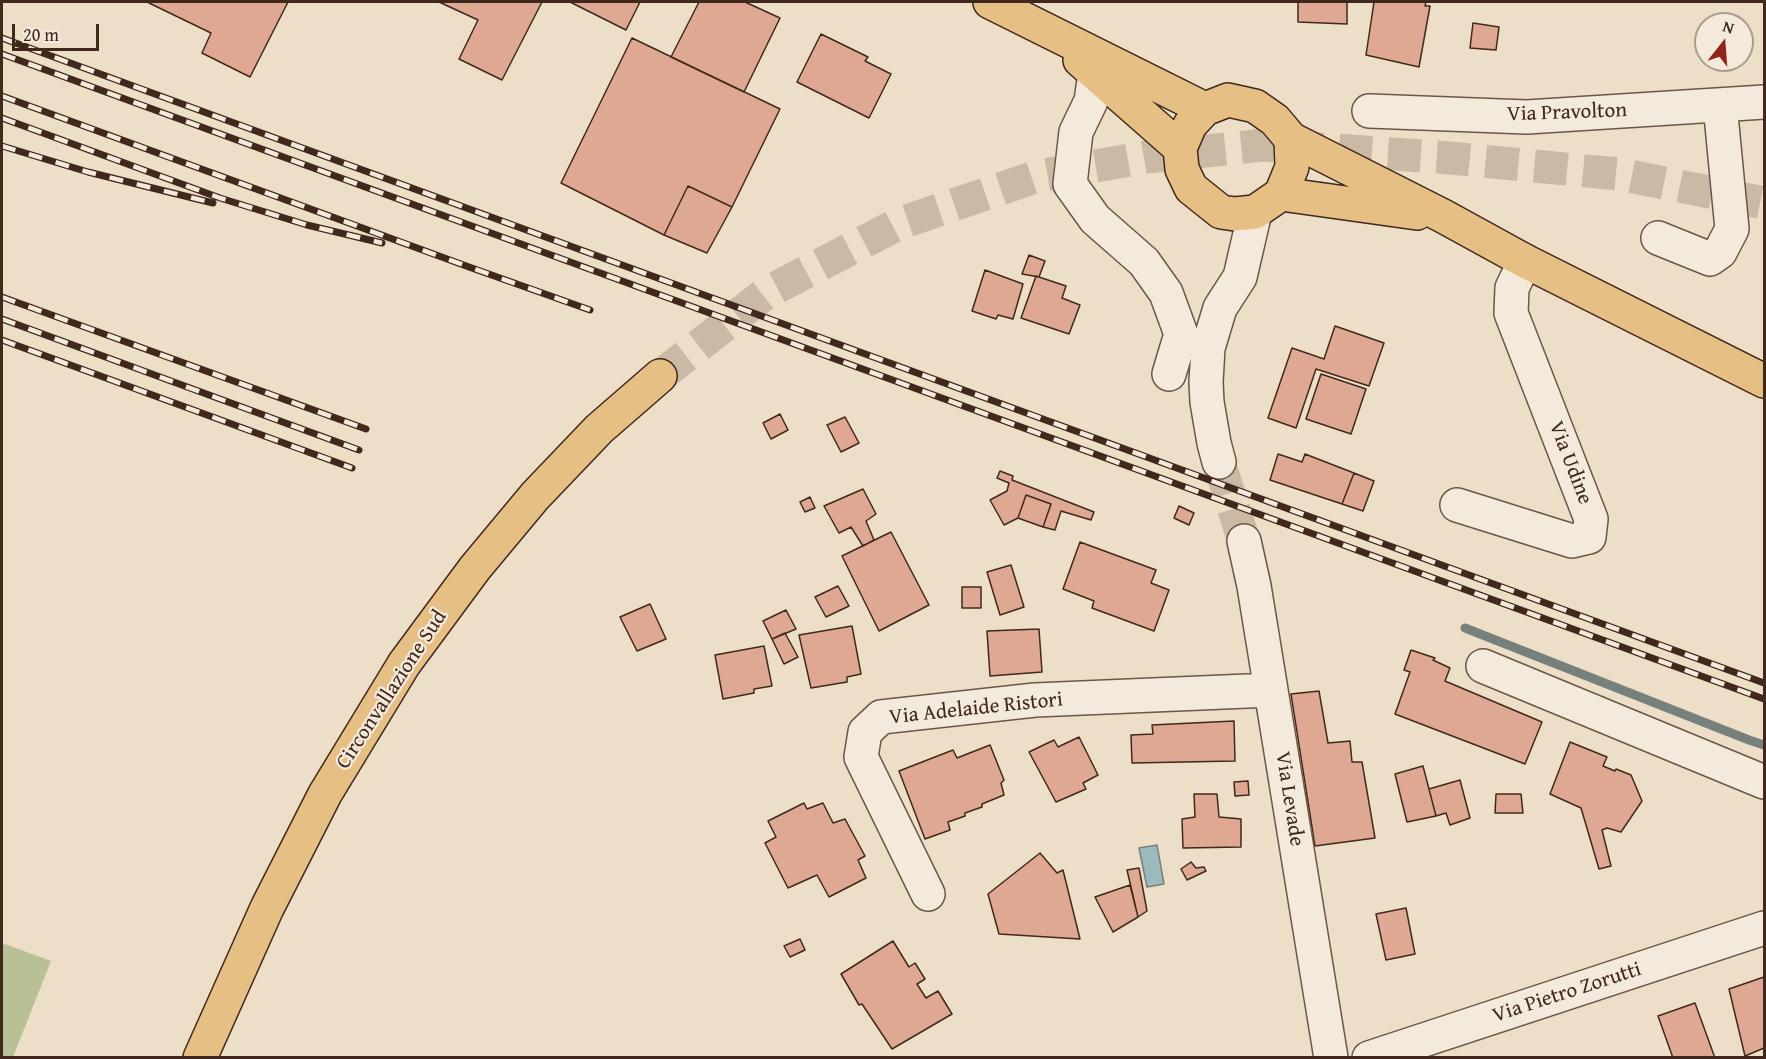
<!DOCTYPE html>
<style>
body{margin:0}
#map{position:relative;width:1766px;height:1059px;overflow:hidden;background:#eddec7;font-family:"Gentium Book Plus",serif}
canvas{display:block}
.frame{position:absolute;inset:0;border:3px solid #40281d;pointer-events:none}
.north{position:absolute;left:1694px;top:12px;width:60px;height:60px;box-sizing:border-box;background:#f3eadb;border:2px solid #ab9c8f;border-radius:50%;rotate:17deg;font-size:16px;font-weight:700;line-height:24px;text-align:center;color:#40281d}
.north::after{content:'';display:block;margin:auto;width:21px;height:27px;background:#8f2418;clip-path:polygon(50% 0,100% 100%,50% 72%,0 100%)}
.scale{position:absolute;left:12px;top:24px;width:87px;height:27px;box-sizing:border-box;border:3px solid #40281d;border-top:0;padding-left:8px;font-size:18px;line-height:21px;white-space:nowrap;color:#40281d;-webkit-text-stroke:4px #f3eadb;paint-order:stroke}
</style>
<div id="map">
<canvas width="1766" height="1059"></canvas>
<div class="frame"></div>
<div class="north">N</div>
<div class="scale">20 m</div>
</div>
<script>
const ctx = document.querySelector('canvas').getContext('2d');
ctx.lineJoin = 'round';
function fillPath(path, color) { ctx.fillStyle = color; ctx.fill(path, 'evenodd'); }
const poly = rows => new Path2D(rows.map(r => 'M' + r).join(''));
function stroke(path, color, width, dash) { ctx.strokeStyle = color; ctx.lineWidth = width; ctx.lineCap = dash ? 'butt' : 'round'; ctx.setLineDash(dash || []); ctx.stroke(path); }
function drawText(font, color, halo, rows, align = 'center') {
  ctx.font = font + ' "Gentium Book Plus",serif'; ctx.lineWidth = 4.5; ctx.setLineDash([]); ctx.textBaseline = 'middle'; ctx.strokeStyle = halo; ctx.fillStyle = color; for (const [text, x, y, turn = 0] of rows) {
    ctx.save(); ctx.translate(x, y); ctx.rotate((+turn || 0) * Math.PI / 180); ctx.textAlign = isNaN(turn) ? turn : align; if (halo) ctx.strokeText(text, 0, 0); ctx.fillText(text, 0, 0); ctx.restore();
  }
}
fillPath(poly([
 [2,943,51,961,13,1057,2,1057]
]), '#b8c196');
const water = poly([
 [1157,845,1164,884,1147,887,1139,848,1157,845]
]);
fillPath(water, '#9cbabd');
stroke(water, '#77807d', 1.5);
stroke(poly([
 [1465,628,1749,740,1764,745]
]), '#77807d', 9);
const building = poly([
 [147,2,288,2,250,77,202,53,211,33,147,2],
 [439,2,542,2,502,80,459,59,478,20,439,2],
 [570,2,640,2,626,30,570,2],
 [699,2,745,2,780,18,744,92,671,57,699,2],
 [1298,2,1347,2,1347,24,1298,22,1298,2],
 [1374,2,1426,2,1425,6,1430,6,1419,67,1366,55,1374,2],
 [1473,23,1499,27,1496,50,1470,48,1473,23],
 [821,34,868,57,865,61,891,74,869,118,797,82,821,34],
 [632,38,780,109,732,207,688,186,664,235,561,183,632,38],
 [688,186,732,207,707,253,664,235,688,186],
 [1029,255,1045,261,1039,277,1022,274,1029,255],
 [985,270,1023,284,1013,319,998,315,996,319,972,311,985,270],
 [1036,276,1066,286,1062,298,1080,305,1069,334,1021,318,1036,276],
 [1335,326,1384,343,1369,386,1316,369,1296,428,1268,418,1292,348,1324,359,1335,326],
 [1321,374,1366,389,1351,434,1306,419,1321,374],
 [780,414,788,430,771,439,763,423,780,414],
 [845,417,859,443,841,452,827,425,845,417],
 [1278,454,1302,462,1305,454,1354,473,1342,504,1270,480,1278,454],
 [1000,471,1013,476,1012,480,1094,512,1091,520,1061,511,1055,530,1043,527,1051,504,1026,495,1018,518,1004,525,990,500,1007,491,1009,483,997,478,1000,471],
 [1354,473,1374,481,1363,511,1342,504,1354,473],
 [863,489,876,514,866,521,874,540,863,546,851,527,839,533,824,506,863,489],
 [1026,495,1051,504,1043,527,1018,518,1026,495],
 [810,497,815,508,805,512,800,502,810,497],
 [1179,506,1194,513,1189,525,1174,518,1179,506],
 [891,532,929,605,879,631,842,556,891,532],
 [1080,542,1156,570,1151,583,1169,590,1154,631,1092,608,1094,601,1063,589,1080,542],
 [1011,565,1024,607,1000,615,987,572,1011,565],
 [838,586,849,606,826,617,815,597,838,586],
 [962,587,981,587,981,608,962,608,962,587],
 [650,604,666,639,637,651,620,617,650,604],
 [786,610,796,629,772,639,763,621,786,610],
 [852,626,861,674,847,677,847,682,811,688,799,635,852,626],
 [1039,629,1042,672,990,676,987,631,1039,629],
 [785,633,798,657,784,664,772,639,785,633],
 [764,646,772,686,754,689,754,693,723,699,715,655,764,646],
 [1411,650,1435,658,1433,660,1450,668,1445,681,1542,722,1525,764,1395,714,1410,672,1404,670,1411,650],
 [1319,691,1328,743,1350,741,1352,762,1362,762,1375,838,1315,846,1291,694,1319,691],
 [1234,721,1235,761,1132,763,1131,735,1153,734,1152,725,1234,721],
 [1079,737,1098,775,1083,783,1086,789,1056,802,1029,752,1054,740,1058,747,1079,737],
 [1570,742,1607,757,1603,766,1615,771,1616,769,1631,775,1642,801,1621,832,1607,828,1602,830,1611,866,1599,869,1581,808,1550,794,1570,742],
 [990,745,1004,780,1001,783,1004,795,982,804,982,807,965,813,965,816,948,822,950,830,925,839,899,771,953,750,957,758,990,745],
 [1423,766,1436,816,1407,822,1395,774,1423,766],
 [1460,780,1470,818,1450,825,1446,813,1436,816,1429,789,1460,780],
 [1248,781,1249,795,1235,796,1234,782,1248,781],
 [1194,794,1217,794,1219,817,1241,819,1241,847,1183,848,1182,819,1195,817,1194,794],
 [1496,794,1521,794,1523,813,1495,813,1496,794],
 [804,803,807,809,823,803,833,823,845,819,865,856,858,860,866,878,829,897,817,875,788,888,765,843,776,837,768,821,804,803],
 [1040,853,1057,873,1063,870,1080,939,999,934,988,894,1040,853],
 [1191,862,1196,868,1204,867,1206,871,1187,880,1181,869,1191,862],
 [1139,868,1147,911,1138,917,1127,870,1139,868],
 [1130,885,1138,917,1113,932,1095,897,1130,885],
 [1406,908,1415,954,1386,960,1376,914,1406,908],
 [800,939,805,950,790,957,784,946,800,939],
 [893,941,909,967,915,963,925,979,917,984,926,998,938,991,952,1014,892,1049,862,1004,859,1005,841,974,893,941],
 [1764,977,1764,1048,1745,1056,1729,989,1764,977],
 [1695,1003,1715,1058,1673,1058,1658,1016,1695,1003]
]);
fillPath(building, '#dfa893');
stroke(building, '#40281d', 1.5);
stroke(poly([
 [1219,462,1244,541]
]), '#cabaa5', 33, [33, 16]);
stroke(poly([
 [660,376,766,293,898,224,1038,176,1147,157,1264,145,1450,158,1619,174,1764,203]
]), '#cabaa5', 33, [33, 16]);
const minor = poly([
 [1095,73,1091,101,1076,132,1070,184,1095,219,1144,262,1166,293,1181,334,1169,374],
 [1369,111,1527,117,1764,102],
 [1658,238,1710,259,1720,252,1732,229,1720,105],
 [1219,462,1214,443,1207,402,1206,382,1208,348,1220,308,1240,277,1255,212],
 [1457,505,1572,541,1589,537,1591,519,1511,313,1512,288,1525,261],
 [1244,541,1254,586,1331,1058],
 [1483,666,1764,782],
 [928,894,861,757,865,732,881,717,1035,700,1271,690],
 [1369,1058,1764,928]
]);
const major = poly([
 [990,2,1205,109],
 [1080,60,1180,148],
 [1291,139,1292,167,1281,194,1255,212,1235,214,1221,212,1191,188,1182,169,1180,148,1190,125,1205,109,1228,100,1255,106,1275,120,1291,139,1443,216,1525,261,1764,381],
 [1281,194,1417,213],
 [200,1058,267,908,325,794,404,664,475,568,535,496,599,429,660,376]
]);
stroke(minor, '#6b5648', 36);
stroke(major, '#40281d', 36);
stroke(minor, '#f3eadb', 33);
stroke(major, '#e6bf84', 33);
const rail = poly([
 [2,38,1764,683],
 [2,54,1764,699],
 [2,96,469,267,590,310],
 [2,118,220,198,307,225,382,243],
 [2,146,88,172,213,203],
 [2,297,366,429],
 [2,319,359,450],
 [2,340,352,468]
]);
stroke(rail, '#40281d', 7);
stroke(rail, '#f3eadb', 4.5, [14]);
drawText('21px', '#40281d', '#f3eadb', [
 ["Via Pravolton",1567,113,-2],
 ["Via Udine",1570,463,69],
 ["Circonvallazione Sud",392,690,-57],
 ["Via Adelaide Ristori",976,709,-6],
 ["Via Levade",1289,799,81],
 ["Via Pietro Zorutti",1567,993,-18]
]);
</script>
